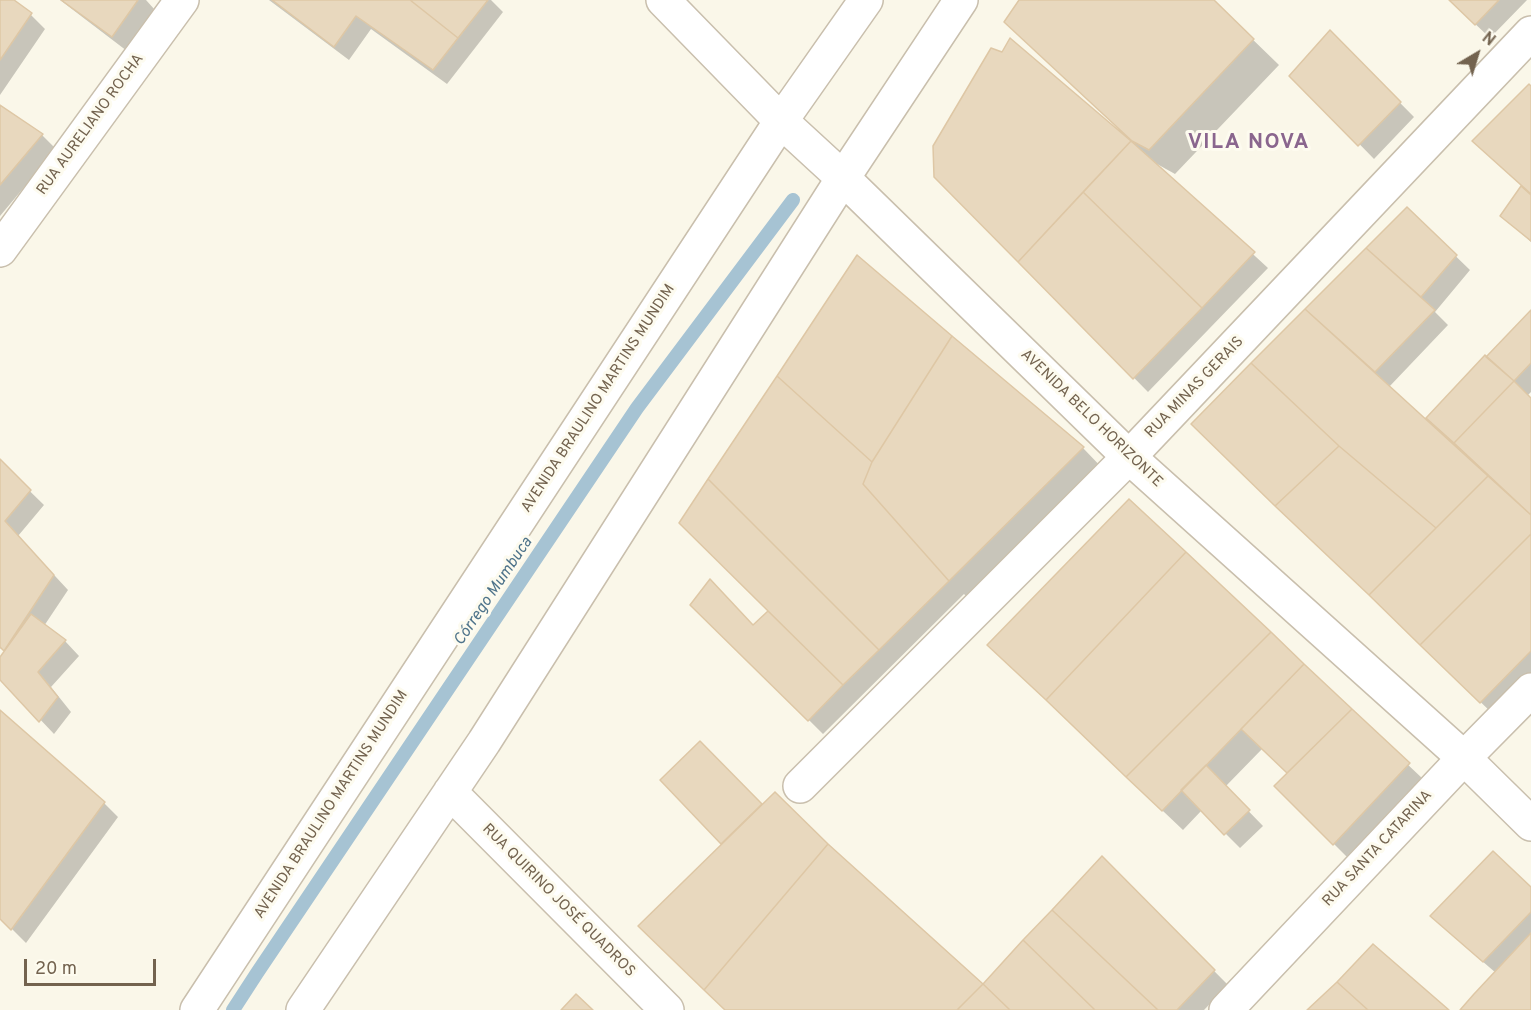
<!DOCTYPE html>
<meta charset="utf-8">
<style>
body{margin:0}
#map{position:relative;width:1531px;height:1010px;overflow:hidden;background:#faf7e9;font-family:Overpass,sans-serif}
canvas{display:block}
.north{position:absolute;left:1447px;top:24px;width:60px;height:60px;-webkit-text-stroke:4px #fdfbef;paint-order:stroke;rotate:38deg;font-size:16px;font-weight:700;line-height:24px;text-align:center;color:#73634f}
.north::after{content:'';display:block;margin:auto;width:21px;height:27px;background:#73634f;clip-path:polygon(50% 0,100% 100%,50% 72%,0 100%)}
.scale{position:absolute;left:24px;top:959px;width:132px;height:27px;box-sizing:border-box;border:3px solid #73634f;border-top:0;padding-left:8px;font-size:18px;line-height:21px;white-space:nowrap;color:#73634f;-webkit-text-stroke:4px #fdfbef;paint-order:stroke}
</style>
<div id="map">
<canvas width="1531" height="1010"></canvas>
<div class="north">N</div>
<div class="scale">20 m</div>
</div>
<script>
const ctx = document.querySelector('canvas').getContext('2d');
ctx.lineJoin = 'round';
function fillPath(path, color) { ctx.fillStyle = color; ctx.fill(path, 'evenodd'); }
const poly = rows => new Path2D(rows.map(r => 'M' + r).join(''));
function stroke(path, color, width, dash) { ctx.strokeStyle = color; ctx.lineWidth = width; ctx.lineCap = dash ? 'butt' : 'round'; ctx.setLineDash(dash || []); ctx.stroke(path); }
function drawText(font, color, halo, rows, align = 'center') {
  ctx.font = font + ' Overpass,sans-serif'; ctx.lineWidth = 6; ctx.setLineDash([]); ctx.textBaseline = 'middle'; ctx.strokeStyle = halo; ctx.fillStyle = color; for (const [text, x, y, turn = 0] of rows) {
    ctx.save(); ctx.translate(x, y); ctx.rotate((+turn || 0) * Math.PI / 180); ctx.textAlign = isNaN(turn) ? turn : align; if (halo) ctx.strokeText(text, 0, 0); ctx.fillText(text, 0, 0); ctx.restore();
  }
}
fillPath(poly([
 [0,0,11,0,31,15,45,29,0,95],
 [60,0,146,0,155,10,127,51],
 [269,0,491,0,503,12,447,84,371,29,349,60],
 [1021,0,1212,0,1279,65,1175,174,1157,164,1157,166,1268,268,1148,392,1019,261,1126,135],
 [1450,0,1527,0,1490,38],
 [1330,32,1414,117,1374,159,1292,75],
 [1531,88,1531,242,1502,216,1523,187],
 [0,107,42,135,56,149,0,216],
 [1407,209,1470,270,1435,312,1448,325,1389,387,1426,421,1485,357,1487,358,1531,312,1531,392,1527,396,1531,400,1531,680,1495,716,1193,424],
 [954,339,1083,448,1108,474,975,605,964,594,823,734,692,604,753,627,770,611],
 [0,462,44,505,18,536,68,590,44,626,65,641,79,656,51,687,71,712,54,734,0,677,0,660,6,651,2,647,0,649],
 [1129,501,1423,779,1348,858,1276,786,1289,774,1263,748,1225,787,1263,826,1240,848,1202,810,1183,830,1009,665],
 [0,712,104,803,118,817,26,943,0,917],
 [700,743,762,806,828,846,983,986,1102,858,1228,985,1204,1010,727,1010,723,845,662,780],
 [1531,890,1531,1010,1462,1010,1496,973,1446,930,1432,916]
]), '#0003');
stroke(poly([
 [233,1010,257,973,637,408,793,200]
]), '#a6c3d3', 14);
const building = poly([
 [0,0,14,0,32,13,0,60,0,0],
 [61,0,138,0,112,37,61,0],
 [272,0,410,0,458,38,433,70,356,16,334,47,272,0],
 [410,0,488,0,458,38,410,0],
 [1019,0,1214,0,1254,39,1149,150,1132,141,1004,22,1019,0],
 [1449,0,1499,0,1475,25,1449,0],
 [1330,30,1401,102,1358,146,1289,76,1330,30],
 [1010,38,1131,141,1018,262,934,177,933,146,991,48,1002,52,1010,38],
 [1529,84,1531,86,1531,194,1472,141,1529,84],
 [0,105,43,134,0,185,0,105],
 [1131,141,1255,252,1202,308,1083,192,1131,141],
 [1521,186,1531,195,1531,241,1500,216,1521,186],
 [1083,192,1202,308,1133,379,1018,262,1083,192],
 [1407,207,1457,255,1421,297,1366,248,1407,207],
 [1366,248,1435,310,1375,372,1305,309,1366,248],
 [857,255,952,336,872,462,777,376,857,255],
 [1305,309,1488,476,1436,528,1339,446,1251,363,1305,309],
 [1531,310,1531,363,1514,381,1486,357,1531,310],
 [952,336,1084,447,949,581,863,484,872,462,952,336],
 [1485,355,1514,381,1454,443,1426,418,1485,355],
 [1251,363,1339,446,1275,506,1191,424,1251,363],
 [777,376,872,462,863,484,949,581,879,650,708,479,777,376],
 [1514,381,1531,398,1531,515,1454,443,1514,381],
 [1339,446,1436,528,1369,595,1275,506,1339,446],
 [0,459,31,490,5,521,54,575,4,651,0,647,0,459],
 [1488,476,1531,515,1531,534,1420,645,1369,595,1488,476],
 [708,479,879,650,843,685,679,523,708,479],
 [1129,499,1186,552,1046,700,987,645,1129,499],
 [1531,534,1531,651,1480,703,1420,645,1531,534],
 [1186,552,1271,632,1126,777,1046,700,1186,552],
 [710,579,753,625,768,611,843,685,808,721,690,605,710,579],
 [31,614,66,640,38,672,58,697,39,722,0,680,0,657,31,614],
 [1271,632,1304,664,1162,811,1126,777,1271,632],
 [1304,664,1352,709,1287,773,1241,729,1304,664],
 [1352,709,1410,763,1333,845,1274,786,1352,709],
 [0,710,105,802,11,930,0,919,0,710],
 [700,741,762,804,721,844,660,780,700,741],
 [1206,765,1250,810,1224,835,1181,790,1206,765],
 [775,792,828,844,704,990,638,926,775,792],
 [828,844,983,984,957,1010,725,1010,704,990,828,844],
 [1493,851,1531,887,1531,912,1483,962,1430,916,1493,851],
 [1102,856,1215,970,1177,1010,1158,1010,1052,910,1102,856],
 [1052,910,1158,1010,1095,1010,1023,940,1052,910],
 [1531,933,1531,1010,1460,1010,1474,994,1531,933],
 [1023,940,1095,1010,1010,1010,983,984,1023,940],
 [1373,944,1449,1010,1368,1010,1337,982,1373,944],
 [1337,982,1368,1010,1307,1010,1337,982],
 [983,984,1010,1010,957,1010,983,984],
 [576,994,593,1010,561,1010,576,994]
]);
fillPath(building, '#e8d8be');
stroke(building, '#dec7a5', 1.5);
const minor = poly([
 [0,250,182,0],
 [800,786,1129,457,1531,33],
 [450,792,667,1010],
 [197,1010,781,121,866,0],
 [303,1010,484,742,843,178,961,0],
 [1226,1010,1464,758,1531,690]
]);
const tertiary = poly([
 [663,0,781,121,843,178,1129,457,1464,758,1531,824]
]);
stroke(minor, '#c9bfad', 36);
stroke(tertiary, '#c9bfad', 36);
stroke(minor, '#fff', 33);
stroke(tertiary, '#fff', 33);
drawText('15px', '#73634f', '#fdfbef', [
 ["RUA AURELIANO ROCHA",91,125,-54],
 ["RUA MINAS GERAIS",1195,388,-46],
 ["AVENIDA BRAULINO MARTINS MUNDIM",599,399,-57],
 ["AVENIDA BELO HORIZONTE",1091,419,44],
 ["AVENIDA BRAULINO MARTINS MUNDIM",332,805,-57],
 ["RUA SANTA CATARINA",1378,849,-47],
 ["RUA QUIRINO JOSÉ QUADROS",558,901,45]
]);
drawText('italic 16px', '#4e738a', '#fdfbef', [
 ["Córrego Mumbuca",494,592,-56]
]);
ctx.letterSpacing = '1.5px';
drawText('bold 21px', '#8a668e', '#fdfbef', [
 ["VILA NOVA",1249,144]
]);
ctx.letterSpacing = '0px';
</script>
